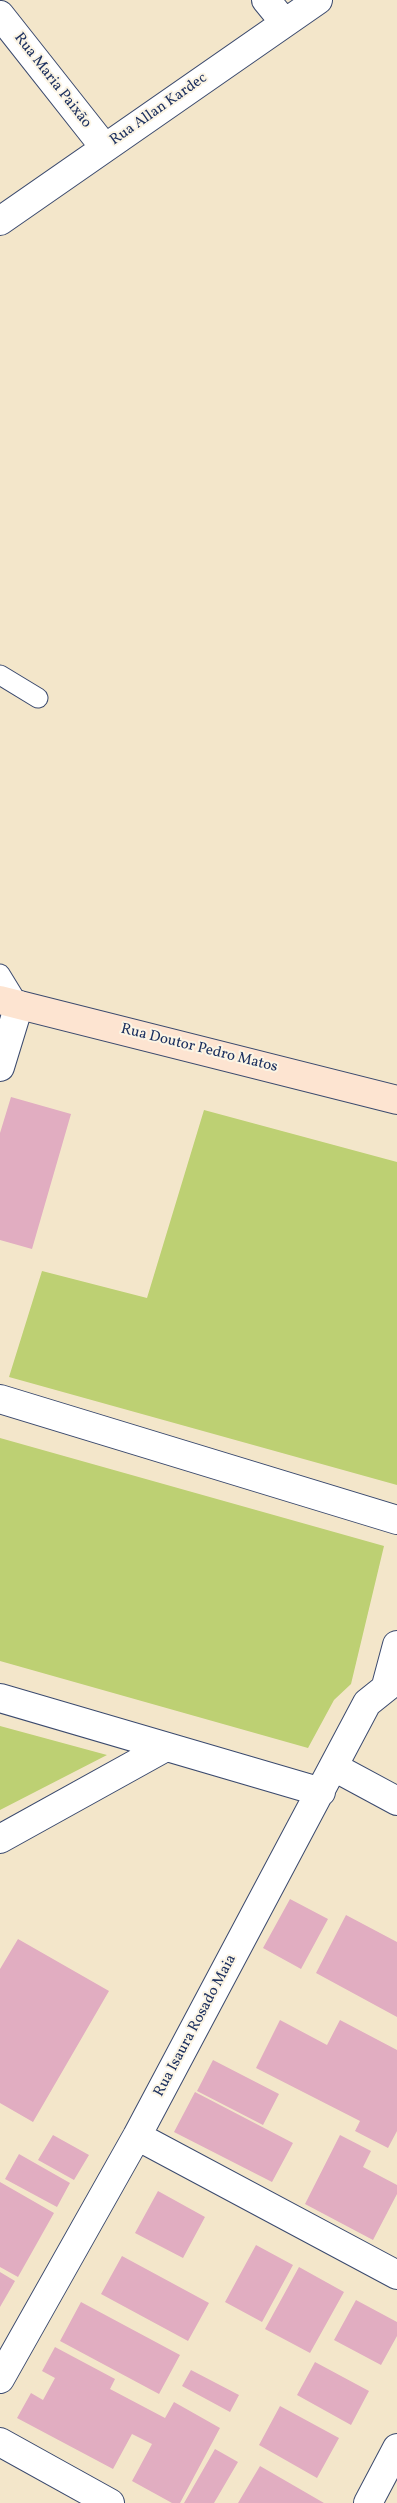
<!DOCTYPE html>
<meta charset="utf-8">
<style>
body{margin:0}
canvas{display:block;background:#f3e6ca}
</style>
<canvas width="397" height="2503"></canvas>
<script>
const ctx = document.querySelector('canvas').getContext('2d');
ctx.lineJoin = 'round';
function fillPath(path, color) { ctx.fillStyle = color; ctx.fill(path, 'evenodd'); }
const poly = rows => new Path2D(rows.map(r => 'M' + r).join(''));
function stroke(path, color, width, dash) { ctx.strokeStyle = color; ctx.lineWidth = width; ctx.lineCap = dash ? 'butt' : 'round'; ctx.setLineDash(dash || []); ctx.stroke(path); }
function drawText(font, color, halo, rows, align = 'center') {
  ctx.font = font + ' Vollkorn,serif'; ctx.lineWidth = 4; ctx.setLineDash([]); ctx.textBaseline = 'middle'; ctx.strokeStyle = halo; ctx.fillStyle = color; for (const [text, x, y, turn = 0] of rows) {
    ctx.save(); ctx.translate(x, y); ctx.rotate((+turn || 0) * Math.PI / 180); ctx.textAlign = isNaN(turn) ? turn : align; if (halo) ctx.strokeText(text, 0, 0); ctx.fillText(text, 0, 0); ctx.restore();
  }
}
fillPath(poly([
 [204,1110,397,1162,397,1485,9,1377,42,1271,147,1298],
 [0,1438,384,1546,351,1684,334,1700,308,1748,0,1661],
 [0,1726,107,1755,0,1810]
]), '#bdd073');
fillPath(poly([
 [11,1097,71,1114,32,1249,0,1240,0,1133],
 [290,1899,328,1919,301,1969,263,1948],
 [346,1915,397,1942,397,2017,316,1973],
 [18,1939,109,1991,33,2122,0,2103,0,1969],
 [280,2020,327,2045,340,2020,397,2050,397,2131,388,2148,355,2131,360,2121,256,2068],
 [213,2060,279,2094,263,2125,197,2091],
 [195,2092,293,2143,272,2182,174,2132],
 [53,2135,89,2155,74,2180,38,2160],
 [340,2135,371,2151,363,2167,397,2185,397,2194,373,2240,305,2204],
 [19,2154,70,2183,57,2207,5,2179],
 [0,2182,54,2213,18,2277,0,2267],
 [158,2191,205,2217,183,2258,135,2233],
 [256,2245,293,2265,262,2322,225,2302],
 [122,2256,209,2303,188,2341,101,2294],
 [299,2267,344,2292,310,2353,265,2329],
 [0,2272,15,2281,0,2307],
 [356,2300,397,2322,397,2336,381,2365,334,2340],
 [81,2302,180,2355,159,2394,60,2341],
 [55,2347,115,2379,110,2389,165,2418,174,2402,220,2428,180,2503,172,2503,132,2481,152,2444,132,2434,113,2469,17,2418,31,2393,43,2400,55,2378,42,2371],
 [315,2362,369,2391,351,2425,297,2395],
 [191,2370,239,2395,230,2412,182,2386],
 [280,2406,339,2438,317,2478,259,2445],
 [215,2449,238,2462,214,2503,184,2503],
 [260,2466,324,2503,238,2503]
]), '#e1adc1');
const lane = poly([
 [0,675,38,698],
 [0,974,19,1005]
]);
const street = poly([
 [266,0,284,22],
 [0,15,105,148],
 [0,221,318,0],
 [0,1067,19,1005],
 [0,1399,397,1520],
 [386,1686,397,1645],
 [0,1698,321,1792],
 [334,1767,397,1801],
 [0,1839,166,1747],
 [137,2136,397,2275],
 [0,2379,137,2136,367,1703,397,1679],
 [0,2442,110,2503],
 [368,2503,397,2448]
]);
const secondary = poly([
 [0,1000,397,1100]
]);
stroke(lane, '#3b4a6e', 21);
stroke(street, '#3b4a6e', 30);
stroke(secondary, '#3b4a6e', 30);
stroke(lane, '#fff', 19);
stroke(street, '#fff', 28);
stroke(secondary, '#fde4d1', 28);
drawText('15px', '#1b2f5e', '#fcf5e5', [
 ["Rua Maria Paixão",52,81,52],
 ["Rua Allan Kardec",159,110,-35],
 ["Rua Doutor Pedro Matos",199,1049,14],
 ["Rua Isaura Rosado Maia",196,2026,-62]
]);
</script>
